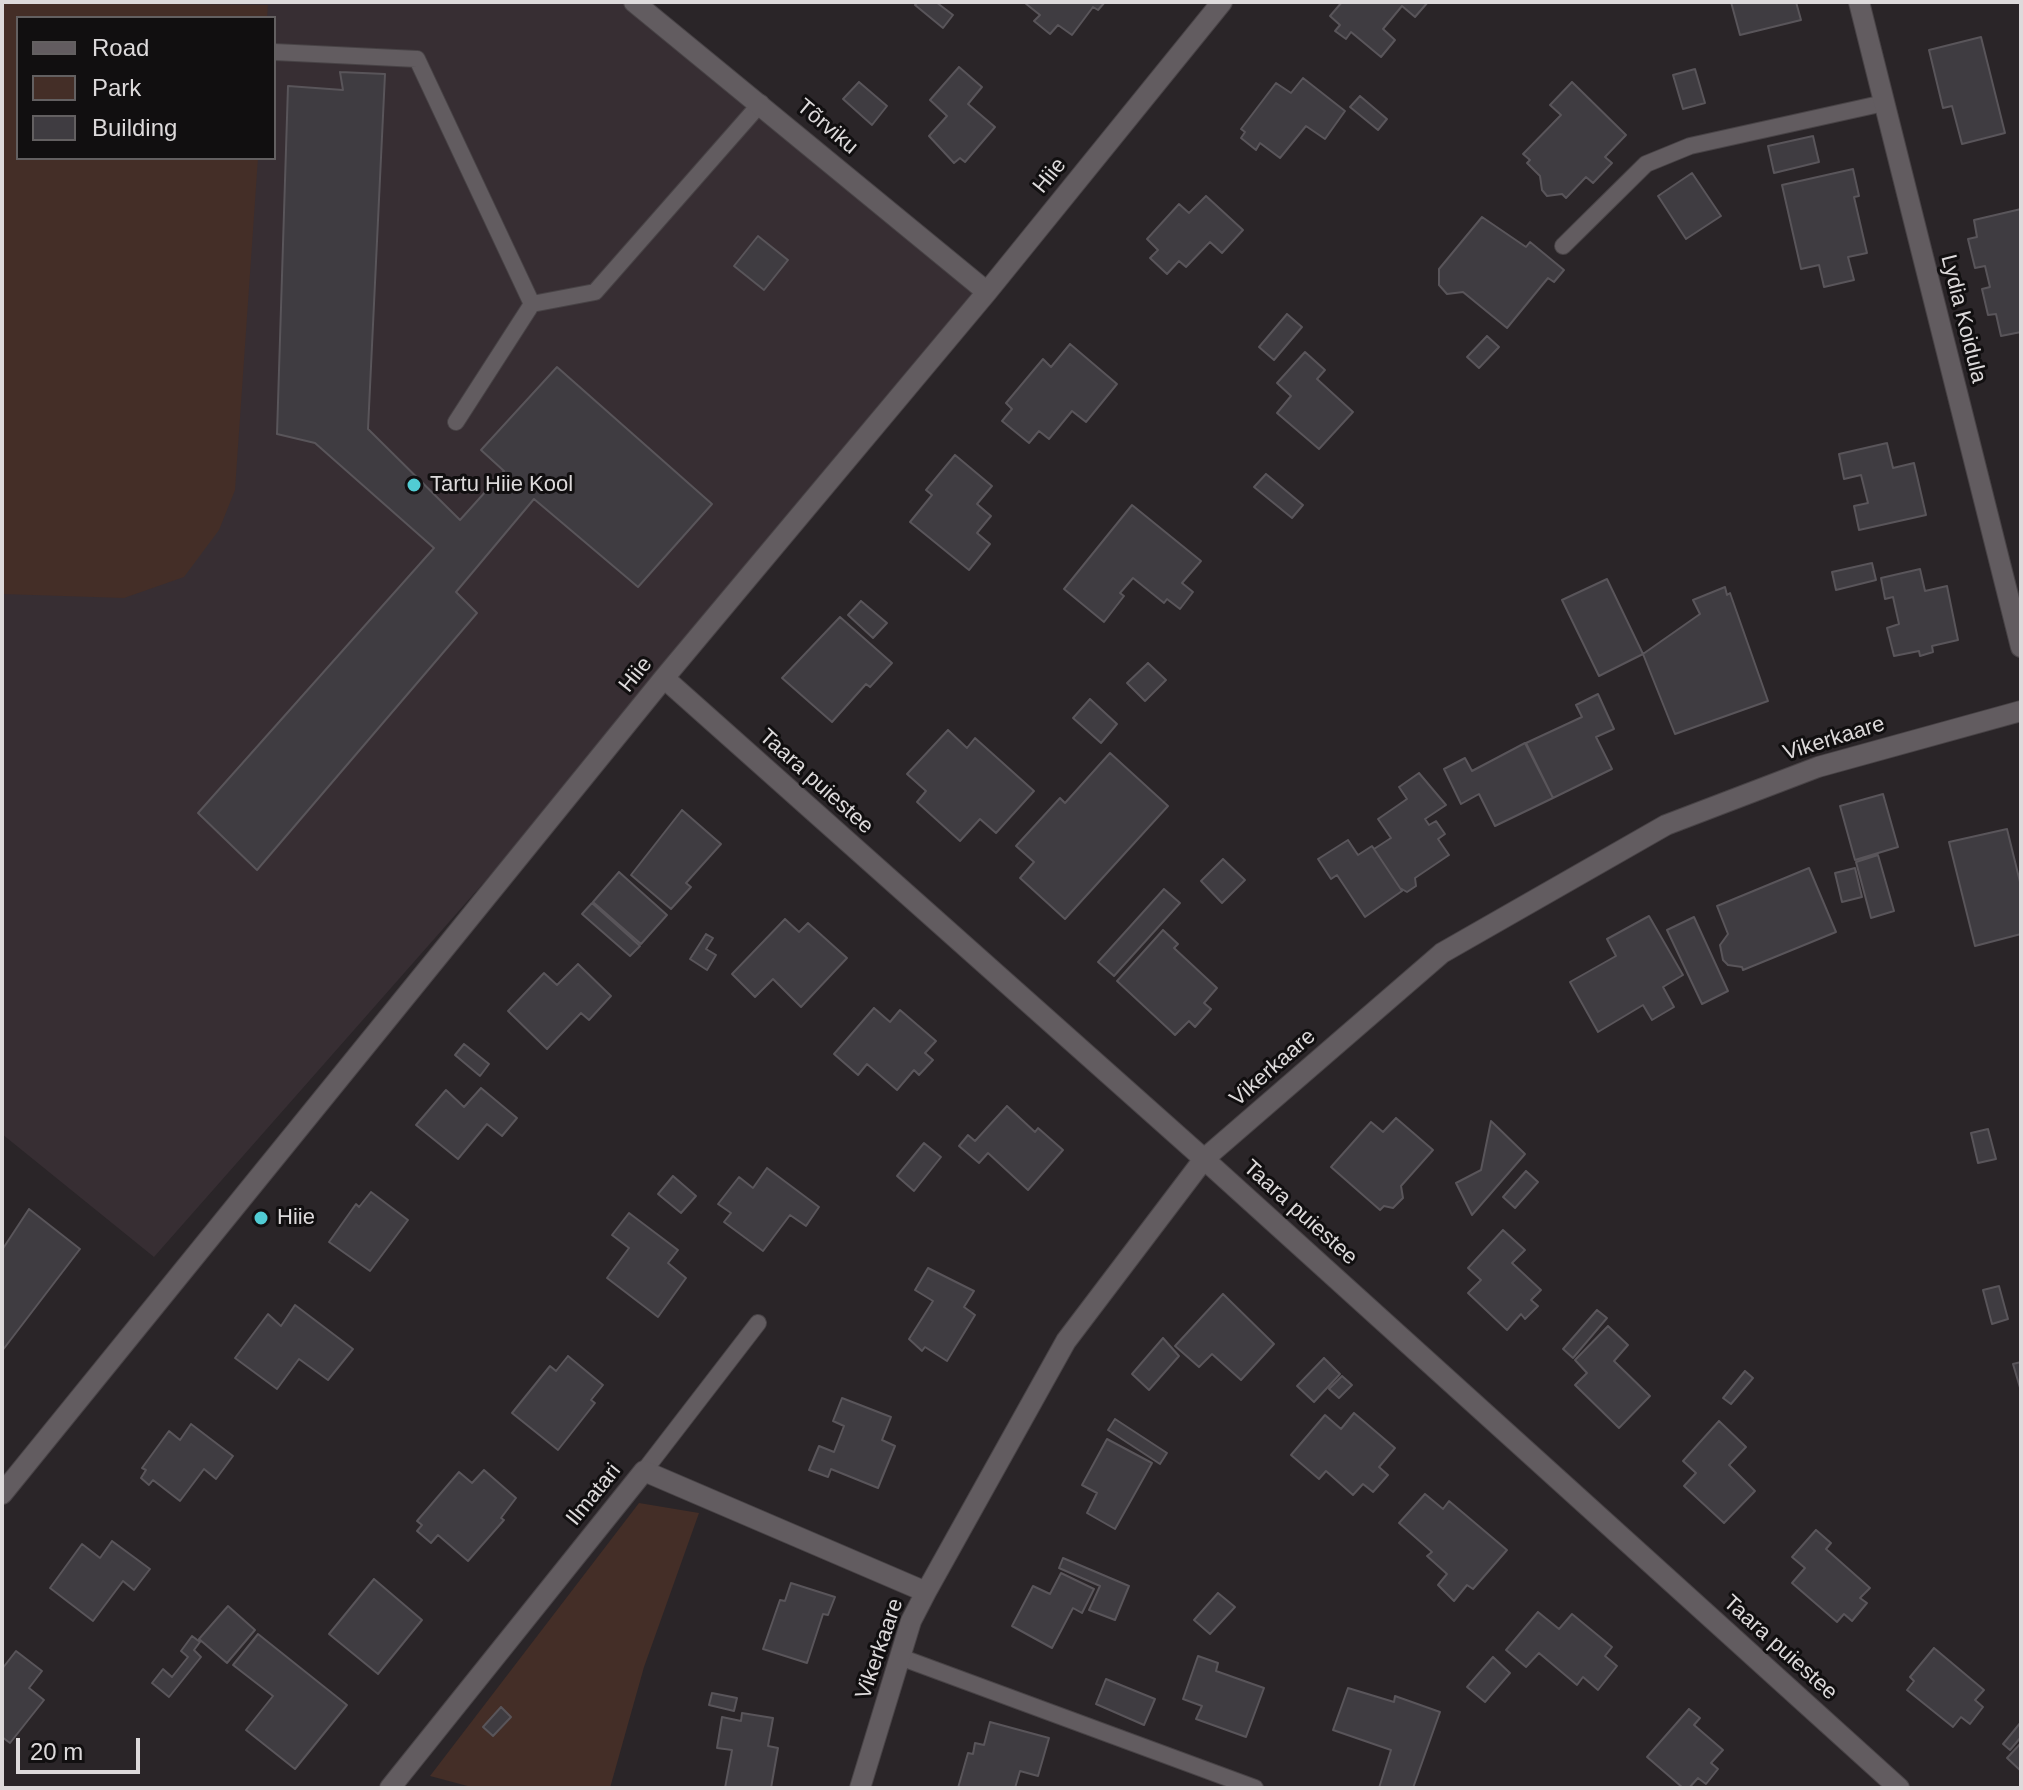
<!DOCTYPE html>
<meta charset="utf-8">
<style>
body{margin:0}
#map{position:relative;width:2023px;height:1790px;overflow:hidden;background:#2a2528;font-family:Arial,sans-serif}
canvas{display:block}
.frame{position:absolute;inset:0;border:4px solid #dddadb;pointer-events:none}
.legend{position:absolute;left:16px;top:16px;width:260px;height:144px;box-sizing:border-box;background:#110f10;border:2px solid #636061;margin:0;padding:10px 14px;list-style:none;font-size:24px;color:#dddadb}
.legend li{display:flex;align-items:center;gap:16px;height:40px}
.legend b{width:40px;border:2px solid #636061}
.scale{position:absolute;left:16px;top:1738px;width:124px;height:36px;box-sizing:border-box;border:4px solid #dddadb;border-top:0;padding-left:10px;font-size:24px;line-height:28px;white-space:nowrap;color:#dddadb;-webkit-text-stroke:6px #110f10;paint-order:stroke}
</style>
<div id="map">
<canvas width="2023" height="1790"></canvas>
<div class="frame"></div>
<ul class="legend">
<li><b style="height:10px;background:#625c60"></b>Road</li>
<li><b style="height:22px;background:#442e27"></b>Park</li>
<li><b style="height:22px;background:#3f3c41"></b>Building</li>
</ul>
<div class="scale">20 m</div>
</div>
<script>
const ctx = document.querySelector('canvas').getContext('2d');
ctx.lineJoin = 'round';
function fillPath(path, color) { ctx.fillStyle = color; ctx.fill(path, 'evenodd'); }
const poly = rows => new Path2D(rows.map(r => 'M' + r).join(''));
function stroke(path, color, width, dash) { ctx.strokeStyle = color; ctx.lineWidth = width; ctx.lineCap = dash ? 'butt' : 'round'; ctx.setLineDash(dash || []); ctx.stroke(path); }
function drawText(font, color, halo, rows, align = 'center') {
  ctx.font = font + ' Arial,sans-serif'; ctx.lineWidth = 6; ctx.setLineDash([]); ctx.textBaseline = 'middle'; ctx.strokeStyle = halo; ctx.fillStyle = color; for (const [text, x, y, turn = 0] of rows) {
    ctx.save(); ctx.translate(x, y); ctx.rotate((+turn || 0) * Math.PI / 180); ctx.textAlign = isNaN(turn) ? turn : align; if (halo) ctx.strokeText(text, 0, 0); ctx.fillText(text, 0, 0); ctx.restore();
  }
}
fillPath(poly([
 [2,2,634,2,987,292,664,678,154,1257,2,1134],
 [18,18,274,18,274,158,18,158]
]), '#372e33');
fillPath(poly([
 [2,2,268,5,267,18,18,18,18,158,258,158,235,490,219,530,184,577,124,598,2,594],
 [639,1503,699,1513,644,1667,610,1788,475,1788,430,1776]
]), '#442e27');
const building = poly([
 [918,2,936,2,953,15,943,28,915,5,918,2],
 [1105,2,1098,10,1093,7,1072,35,1058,25,1050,34,1034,21,1040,15,1025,3,1105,2],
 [1342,2,1428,2,1415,17,1402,6,1383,29,1395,40,1381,57,1351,32,1346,39,1335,31,1340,25,1330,16,1342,2],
 [1731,2,1796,2,1801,20,1740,35,1731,2],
 [1981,37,2005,133,1962,144,1952,106,1943,108,1929,50,1981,37],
 [959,67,982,87,968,104,995,127,965,162,960,158,954,163,929,136,947,116,930,100,959,67],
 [1695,69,1705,103,1683,109,1673,75,1695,69],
 [340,72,385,74,368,429,460,520,504,471,481,450,557,367,712,504,638,587,534,499,456,592,477,613,257,870,198,813,434,548,315,443,277,434,288,86,343,90,340,72],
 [1303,78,1345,111,1325,139,1306,126,1280,158,1260,143,1256,150,1241,138,1245,132,1241,129,1276,83,1291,93,1303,78],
 [859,82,887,106,872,125,843,99,859,82],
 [1572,82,1626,135,1605,157,1612,163,1593,183,1586,177,1566,198,1562,194,1547,196,1542,190,1540,176,1527,163,1530,160,1523,154,1561,115,1550,105,1572,82],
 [1360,96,1387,119,1378,130,1350,107,1360,96],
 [1813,136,1819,162,1774,173,1768,146,1813,136],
 [1853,169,1859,196,1854,197,1867,253,1848,257,1854,280,1824,287,1819,265,1801,269,1782,185,1853,169],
 [1692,173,1721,216,1686,239,1658,196,1692,173],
 [1206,196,1243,230,1222,253,1210,242,1186,267,1179,261,1167,274,1150,258,1158,250,1147,239,1179,204,1189,213,1206,196],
 [2021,209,2021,332,2001,336,1996,314,1988,315,1982,289,1990,287,1985,266,1975,268,1968,239,1977,237,1974,220,2021,209],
 [1482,217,1526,247,1530,242,1564,270,1554,282,1548,278,1507,328,1463,292,1447,294,1439,285,1439,269,1482,217],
 [758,236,788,260,764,290,734,266,758,236],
 [1287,314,1302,327,1274,360,1259,347,1287,314],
 [1487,336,1499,347,1479,368,1467,357,1487,336],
 [1070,344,1117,384,1086,422,1072,411,1049,439,1039,431,1029,443,1002,421,1012,409,1006,403,1043,359,1051,367,1070,344],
 [1305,352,1325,370,1317,379,1353,412,1319,449,1277,413,1291,396,1277,383,1305,352],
 [1887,443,1893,468,1914,463,1926,515,1859,530,1854,506,1868,503,1861,475,1844,479,1839,454,1887,443],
 [955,455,992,486,977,504,991,516,977,533,990,544,969,570,910,522,932,495,926,490,955,455],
 [1266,474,1303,505,1292,518,1254,487,1266,474],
 [1132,505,1201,561,1182,583,1193,592,1180,609,1167,599,1164,603,1133,578,1120,593,1124,596,1104,622,1064,589,1132,505],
 [1872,563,1876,580,1836,590,1832,572,1872,563],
 [1920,569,1925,591,1947,586,1958,640,1932,646,1933,652,1920,656,1919,651,1894,656,1887,628,1899,624,1893,597,1885,599,1881,578,1920,569],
 [1607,579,1643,654,1599,676,1562,600,1607,579],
 [1725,587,1727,595,1730,593,1768,701,1675,734,1643,654,1700,614,1693,600,1725,587],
 [861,601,887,623,873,638,848,615,861,601],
 [840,617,892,663,870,687,866,684,832,722,782,678,840,617],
 [1148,663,1166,680,1145,701,1127,683,1148,663],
 [1598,694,1614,729,1596,737,1612,769,1553,798,1526,743,1582,717,1576,705,1598,694],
 [1090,699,1117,724,1101,743,1073,718,1090,699],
 [948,730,967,748,975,738,1034,791,996,833,980,819,960,841,917,802,926,791,907,774,948,730],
 [1525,743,1553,798,1495,826,1479,794,1461,804,1444,769,1465,758,1472,771,1525,743],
 [1110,753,1168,806,1065,919,1020,878,1034,862,1016,846,1060,798,1065,803,1110,753],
 [1419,773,1446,805,1425,819,1429,825,1436,821,1445,834,1438,839,1449,855,1415,878,1416,886,1407,892,1400,888,1374,849,1391,838,1378,819,1407,799,1399,787,1419,773],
 [1883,794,1898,847,1855,860,1840,806,1883,794],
 [682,810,721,844,686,883,691,887,671,909,631,875,682,810],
 [2007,829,2021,886,2021,934,1975,946,1949,842,2007,829],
 [1348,840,1358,855,1372,846,1402,891,1365,917,1337,875,1331,879,1318,859,1348,840],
 [1878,855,1894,911,1871,918,1856,862,1878,855],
 [1223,859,1245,880,1222,903,1201,881,1223,859],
 [1809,868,1836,932,1743,970,1742,967,1728,965,1723,960,1720,945,1728,934,1717,906,1809,868],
 [1855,868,1862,897,1842,902,1835,873,1855,868],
 [619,872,667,915,641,944,593,902,619,872],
 [1164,889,1180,903,1114,976,1098,962,1164,889],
 [592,903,640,946,630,956,582,914,592,903],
 [1649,916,1683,975,1663,987,1674,1007,1652,1020,1643,1005,1598,1032,1570,982,1616,956,1607,939,1649,916],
 [1694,917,1728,991,1702,1004,1667,930,1694,917],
 [785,919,799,932,808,923,847,958,801,1007,773,979,755,997,732,974,785,919],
 [1163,930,1178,944,1174,948,1217,988,1204,1003,1211,1009,1195,1027,1189,1021,1175,1035,1117,981,1163,930],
 [706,934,713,938,706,949,716,955,707,970,690,959,706,934],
 [578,964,611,996,589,1020,581,1013,547,1049,508,1011,544,973,557,985,578,964],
 [874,1008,890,1022,900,1010,936,1041,925,1053,933,1060,919,1075,914,1070,897,1090,867,1064,858,1075,834,1054,874,1008],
 [464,1044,489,1064,480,1076,455,1055,464,1044],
 [481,1088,517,1118,502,1136,487,1124,458,1159,416,1125,446,1090,464,1107,481,1088],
 [1007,1106,1035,1132,1038,1128,1063,1150,1028,1190,988,1153,979,1163,959,1146,968,1135,975,1141,1007,1106],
 [1396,1118,1433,1150,1401,1186,1403,1198,1393,1208,1384,1206,1380,1210,1331,1167,1371,1122,1383,1132,1396,1118],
 [1491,1121,1525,1154,1472,1215,1456,1183,1481,1170,1491,1121],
 [1988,1129,1996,1159,1978,1163,1971,1133,1988,1129],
 [924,1143,941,1157,914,1191,897,1176,924,1143],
 [767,1168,819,1207,806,1226,790,1215,763,1251,724,1222,731,1213,718,1204,739,1177,753,1188,767,1168],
 [1526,1171,1538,1182,1515,1208,1503,1197,1526,1171],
 [673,1176,696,1196,681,1213,658,1194,673,1176],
 [371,1192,408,1220,370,1271,329,1242,356,1204,359,1207,371,1192],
 [29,1209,80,1249,2,1351,2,1250,29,1209],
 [629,1213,678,1250,668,1263,686,1278,658,1317,607,1278,629,1248,612,1235,629,1213],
 [1503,1230,1525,1250,1512,1263,1541,1290,1531,1300,1538,1306,1525,1319,1521,1314,1507,1330,1468,1293,1481,1280,1468,1268,1503,1230],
 [928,1268,974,1291,964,1307,975,1315,947,1361,925,1347,922,1351,909,1339,933,1301,915,1290,928,1268],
 [1999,1286,2008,1319,1992,1324,1983,1290,1999,1286],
 [1223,1294,1274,1344,1241,1380,1212,1354,1199,1367,1175,1346,1223,1294],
 [295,1305,353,1349,328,1380,299,1359,277,1389,235,1358,268,1314,281,1326,295,1305],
 [1597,1310,1607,1318,1573,1358,1563,1349,1597,1310],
 [1608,1326,1628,1345,1614,1361,1650,1396,1619,1428,1575,1385,1587,1373,1575,1360,1608,1326],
 [1163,1338,1179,1356,1149,1390,1132,1374,1163,1338],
 [568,1356,603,1385,591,1400,595,1403,558,1450,512,1413,550,1366,556,1371,568,1356],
 [1324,1358,1340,1374,1314,1402,1297,1386,1324,1358],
 [2021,1362,2021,1391,2013,1364,2021,1362],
 [1745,1371,1753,1378,1731,1404,1723,1398,1745,1371],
 [1342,1376,1352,1385,1339,1398,1329,1389,1342,1376],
 [842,1398,891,1417,882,1440,895,1446,878,1488,831,1469,828,1477,809,1470,819,1446,834,1452,844,1426,833,1421,842,1398],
 [1354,1413,1395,1448,1379,1467,1388,1475,1373,1492,1363,1484,1353,1495,1326,1471,1319,1479,1291,1455,1325,1415,1341,1429,1354,1413],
 [1115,1419,1167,1453,1160,1464,1108,1430,1115,1419],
 [1719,1421,1746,1447,1729,1465,1755,1491,1724,1523,1684,1486,1696,1473,1683,1461,1719,1421],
 [191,1424,233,1456,216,1479,204,1469,180,1501,153,1480,149,1485,141,1478,146,1470,142,1468,169,1431,180,1440,191,1424],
 [1107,1439,1152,1463,1115,1529,1087,1513,1097,1493,1082,1485,1107,1439],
 [484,1470,516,1498,501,1518,504,1520,468,1561,438,1535,431,1543,417,1531,422,1525,417,1521,459,1472,472,1483,484,1470],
 [1425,1494,1443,1509,1449,1501,1507,1550,1473,1589,1467,1585,1454,1601,1438,1585,1447,1574,1427,1556,1432,1552,1399,1523,1425,1494],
 [1816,1530,1831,1543,1826,1549,1870,1588,1860,1598,1867,1603,1852,1621,1844,1614,1837,1622,1792,1583,1805,1568,1792,1557,1816,1530],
 [112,1541,150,1569,134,1590,123,1581,93,1621,50,1588,82,1544,100,1558,112,1541],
 [1063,1558,1129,1586,1115,1620,1089,1610,1100,1586,1059,1568,1063,1558],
 [1061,1573,1094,1589,1082,1613,1073,1608,1052,1648,1012,1626,1033,1586,1050,1594,1061,1573],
 [374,1579,422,1620,378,1674,329,1634,374,1579],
 [791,1583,835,1597,828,1615,823,1614,807,1663,763,1649,780,1600,785,1601,791,1583],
 [1218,1593,1235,1607,1210,1634,1194,1620,1218,1593],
 [228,1606,255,1630,227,1663,199,1639,228,1606],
 [1538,1612,1559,1629,1572,1614,1612,1647,1605,1656,1617,1666,1598,1690,1583,1677,1577,1685,1539,1653,1526,1667,1506,1650,1538,1612],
 [258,1634,347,1705,295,1769,246,1730,273,1696,233,1665,258,1634],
 [192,1636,200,1642,194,1650,201,1657,169,1697,152,1683,163,1669,172,1677,188,1657,181,1651,192,1636],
 [1934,1648,1984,1690,1975,1700,1983,1707,1970,1724,1961,1717,1953,1727,1907,1690,1914,1681,1910,1677,1934,1648],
 [16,1651,42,1671,29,1688,44,1700,10,1743,2,1737,2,1669,16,1651],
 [1198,1656,1218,1663,1216,1671,1264,1688,1246,1737,1196,1719,1202,1706,1183,1699,1198,1656],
 [1493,1657,1510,1673,1485,1702,1467,1687,1493,1657],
 [1106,1679,1155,1699,1144,1725,1096,1704,1106,1679],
 [1348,1688,1394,1702,1395,1696,1440,1712,1413,1788,1379,1788,1391,1750,1333,1730,1348,1688],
 [712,1693,737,1698,734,1711,709,1705,712,1693],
 [501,1707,511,1717,493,1736,483,1727,501,1707],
 [1689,1709,1700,1718,1694,1725,1723,1750,1711,1763,1718,1769,1706,1784,1698,1778,1689,1788,1683,1788,1647,1757,1689,1709],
 [742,1713,773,1718,768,1746,778,1748,771,1788,725,1788,732,1750,717,1748,722,1717,741,1721,742,1713],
 [990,1722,1049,1738,1038,1776,1020,1771,1015,1788,958,1788,968,1753,973,1754,975,1743,984,1745,990,1722],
 [2021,1722,2021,1737,2010,1750,2003,1744,2021,1722],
 [2021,1743,2021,1771,2007,1758,2021,1743]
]);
fillPath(building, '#3f3c41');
stroke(building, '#59555a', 2);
const service = poly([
 [274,52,417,59,532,304],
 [1563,246,1646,164,1690,146,1884,103],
 [456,422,532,304,595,292,761,103],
 [644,1471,758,1323],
 [900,1657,1255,1788]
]);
const minor = poly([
 [634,2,987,292],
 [1859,2,2021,647],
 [664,678,1204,1159,1899,1788],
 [2,1494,664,678,987,292,1222,2],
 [390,1788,644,1471,926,1592],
 [860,1788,911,1621,926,1592,1066,1341,1204,1159,1442,953,1666,825,1818,767,2021,711]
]);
stroke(service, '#484346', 18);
stroke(minor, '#484346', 22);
stroke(service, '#625c60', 16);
stroke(minor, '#625c60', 20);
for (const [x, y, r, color] of [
 [414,485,8,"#51ccd4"],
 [261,1218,8,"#51ccd4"]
]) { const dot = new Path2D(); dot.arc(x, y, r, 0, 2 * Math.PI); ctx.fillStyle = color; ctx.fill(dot); stroke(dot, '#110f10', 3); }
drawText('22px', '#dddadb', '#110f10', [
 ["Tõrviku",827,127,40],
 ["Hiie",1050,176,-51],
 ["Lydia Koidula",1963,319,76],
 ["Hiie",636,675,-51],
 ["Vikerkaare",1834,739,-17],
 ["Taara puiestee",816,782,42],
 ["Vikerkaare",1273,1068,-41],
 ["Taara puiestee",1300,1213,42],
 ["Ilmatari",594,1495,-51],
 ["Taara puiestee",1780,1648,42],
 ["Vikerkaare",880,1649,-71]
]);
drawText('22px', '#dddadb', '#110f10', [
 ["Tartu Hiie Kool",430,485],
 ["Hiie",277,1218]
], 'left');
</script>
